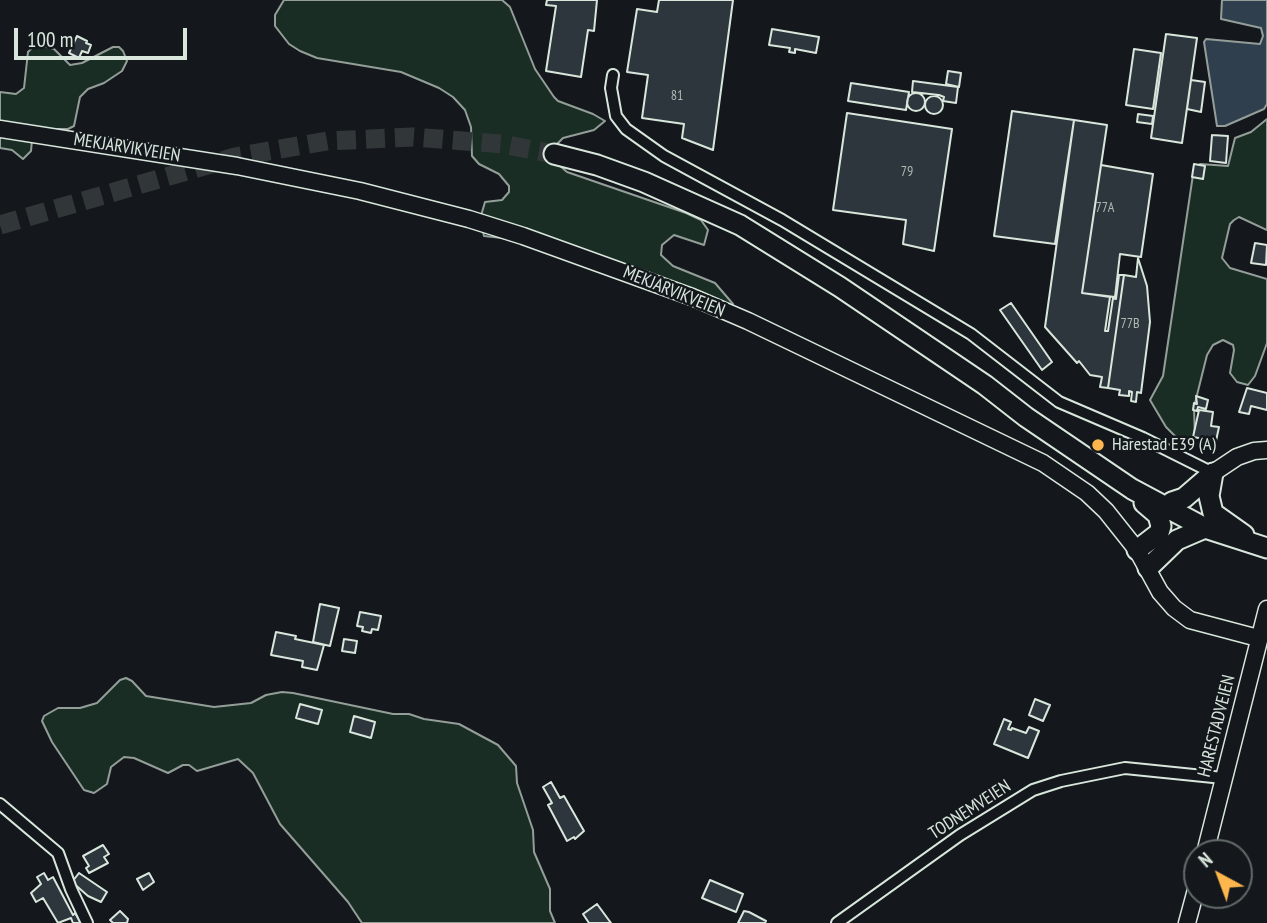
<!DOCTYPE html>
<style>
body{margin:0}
#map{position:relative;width:1267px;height:923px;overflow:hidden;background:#14181c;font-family:"PT Sans Narrow",sans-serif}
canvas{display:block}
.north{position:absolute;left:1183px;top:839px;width:70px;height:70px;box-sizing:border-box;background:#14181c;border:2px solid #626a69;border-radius:50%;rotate:319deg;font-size:19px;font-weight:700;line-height:28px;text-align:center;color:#d8e6dc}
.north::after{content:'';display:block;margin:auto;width:24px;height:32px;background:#ffb74d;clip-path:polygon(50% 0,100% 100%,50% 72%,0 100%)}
.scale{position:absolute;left:14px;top:28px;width:173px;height:32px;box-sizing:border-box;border:4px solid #d8e6dc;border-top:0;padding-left:9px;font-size:21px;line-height:24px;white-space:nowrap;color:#d8e6dc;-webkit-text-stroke:5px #14181c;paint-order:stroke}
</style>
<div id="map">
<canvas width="1267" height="923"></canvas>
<div class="north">N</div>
<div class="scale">100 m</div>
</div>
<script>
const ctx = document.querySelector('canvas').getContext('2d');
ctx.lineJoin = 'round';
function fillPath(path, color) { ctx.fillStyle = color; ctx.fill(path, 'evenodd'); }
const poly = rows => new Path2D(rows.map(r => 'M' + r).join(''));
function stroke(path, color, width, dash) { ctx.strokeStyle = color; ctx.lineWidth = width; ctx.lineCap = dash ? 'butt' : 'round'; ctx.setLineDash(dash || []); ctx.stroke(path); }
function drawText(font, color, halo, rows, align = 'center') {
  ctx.font = font + ' "PT Sans Narrow",sans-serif'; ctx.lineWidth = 5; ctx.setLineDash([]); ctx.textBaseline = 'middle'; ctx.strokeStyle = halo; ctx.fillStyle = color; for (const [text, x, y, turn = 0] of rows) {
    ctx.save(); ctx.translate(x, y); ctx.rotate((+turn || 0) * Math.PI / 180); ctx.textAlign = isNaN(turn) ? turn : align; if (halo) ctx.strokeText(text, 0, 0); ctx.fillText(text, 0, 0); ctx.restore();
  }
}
const green = poly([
 [284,0,502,0,510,7,535,69,554,97,558,101,593,114,605,121,594,130,563,138,552,149,551,158,567,172,686,213,701,220,708,230,704,245,674,235,662,245,661,255,673,266,715,283,733,304,731,310,701,307,544,250,502,238,484,236,480,219,485,202,502,200,509,192,509,186,499,174,479,164,472,156,471,127,465,110,453,97,439,88,401,72,317,58,300,51,289,44,275,26,275,15,284,0],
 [36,44,54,49,70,65,82,63,113,47,119,47,123,51,127,61,122,71,104,83,88,89,80,97,74,126,68,129,49,129,32,140,31,151,23,159,12,150,0,148,0,92,16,94,24,88,28,52,36,44],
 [1267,119,1267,230,1239,217,1234,220,1230,224,1222,258,1230,268,1267,279,1267,343,1255,376,1248,385,1237,382,1230,373,1234,350,1233,345,1223,340,1213,345,1207,355,1194,407,1195,441,1194,447,1189,450,1166,427,1150,400,1163,376,1194,168,1200,164,1228,166,1235,138,1251,132,1267,119],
 [126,678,132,681,146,696,214,707,251,703,266,695,282,692,293,693,393,714,409,714,424,719,459,724,498,745,516,766,517,783,533,830,534,852,550,889,550,911,555,923,362,923,348,902,280,824,253,773,238,759,197,771,189,765,183,765,168,773,134,758,124,757,111,767,107,784,94,793,84,790,52,742,42,721,44,716,58,708,80,708,97,703,120,680,126,678]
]);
fillPath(green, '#1a2d24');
stroke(green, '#939e99', 2);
const water = poly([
 [1222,0,1267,0,1267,104,1264,109,1225,126,1217,126,1204,42,1206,39,1260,44,1263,36,1261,28,1221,19,1222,0]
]);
fillPath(water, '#2f3f4d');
stroke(water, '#939e99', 2);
const building = poly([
 [547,0,597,0,594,31,588,30,581,77,546,71,556,6,546,5,547,0],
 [659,0,733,0,713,150,682,138,684,124,642,118,648,75,627,72,637,9,657,12,659,0],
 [772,29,819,37,816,53,795,49,795,53,789,52,790,48,769,45,772,29],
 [1166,34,1197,38,1182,143,1151,138,1166,34],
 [77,36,87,41,86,43,91,45,88,53,82,51,79,58,69,53,77,36],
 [1134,49,1161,53,1153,109,1126,105,1134,49],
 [948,71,961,73,959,87,946,84,948,71],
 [1191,80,1205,82,1201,112,1187,109,1191,80],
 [913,81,958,87,956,103,943,101,944,97,939,95,912,92,913,81],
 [851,83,909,92,906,110,848,101,851,83],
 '907 102a9 9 0 1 1 18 0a9 9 0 1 1-18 0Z',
 '925 105a9 9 0 1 1 18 0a9 9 0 1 1-18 0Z',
 [1012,111,1074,120,1055,244,994,236,1012,111],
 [847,113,952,129,934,251,903,244,906,220,833,210,847,113],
 [1138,114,1153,116,1152,124,1137,122,1138,114],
 [1074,120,1107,125,1082,293,1110,297,1105,331,1108,331,1113,298,1116,299,1119,275,1124,275,1108,388,1100,387,1102,377,1090,375,1079,361,1077,363,1045,327,1074,120],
 [1212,135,1228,136,1226,163,1210,161,1212,135],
 [1194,164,1205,166,1203,179,1192,177,1194,164],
 [1101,165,1153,174,1141,257,1120,254,1115,297,1082,293,1101,165],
 [1255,243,1267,245,1266,265,1251,263,1255,243],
 [1138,258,1147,286,1150,322,1141,393,1137,392,1136,402,1131,401,1132,392,1129,391,1129,396,1119,395,1120,390,1108,388,1124,275,1136,277,1138,258],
 [1011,303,1052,362,1042,370,1000,310,1011,303],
 [1247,388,1267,393,1267,410,1251,406,1249,414,1239,412,1247,388],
 [1196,396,1208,400,1206,409,1198,407,1197,411,1193,410,1194,403,1197,404,1196,396],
 [1199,410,1213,412,1211,426,1219,427,1216,441,1193,437,1199,410],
 [320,604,339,608,330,646,313,642,320,604],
 [360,612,381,616,378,630,372,629,371,633,362,631,363,627,357,626,360,612],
 [276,632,296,636,295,639,324,645,317,670,302,667,303,661,271,655,276,632],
 [344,639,357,641,355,653,342,651,344,639],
 [1035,699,1050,705,1043,721,1029,715,1035,699],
 [300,704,322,710,318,724,296,718,300,704],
 [354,716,375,722,371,738,350,732,354,716],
 [1004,719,1011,722,1008,729,1011,730,1012,728,1026,733,1029,727,1039,731,1028,758,994,744,1004,719],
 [551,782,560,798,564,796,584,831,575,839,574,837,567,841,548,805,552,803,543,787,551,782],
 [103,845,109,854,104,857,108,863,89,873,86,868,89,866,83,856,103,845],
 [44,873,48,880,53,877,73,915,75,913,81,923,73,923,71,918,58,923,43,898,36,902,31,893,41,884,37,877,44,873],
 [79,873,107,892,101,902,88,896,72,882,79,873],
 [149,873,154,882,143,890,137,879,149,873],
 [710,880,743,894,736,912,702,898,710,880],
 [597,904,611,923,589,923,583,914,597,904],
 [120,911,128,919,127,923,113,923,110,920,120,911],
 [744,911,749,912,766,921,765,923,738,923,744,911]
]);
fillPath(building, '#2c363c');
stroke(building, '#d8e6dc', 2);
stroke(poly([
 [0,225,235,157,327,141,413,137,502,144,554,154]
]), '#313739', 19, [19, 10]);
const street = poly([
 [613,75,611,88,616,116,626,129,664,156,782,220,971,334,1059,402,1143,438,1213,473],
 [0,804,58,853,71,889,87,923],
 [837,923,960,835,1033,790,1061,781,1125,768,1223,778]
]);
const primary = poly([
 [0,129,237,166,360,191,469,219,523,236,692,297,748,321,1043,463,1087,493,1106,511,1137,550,1160,592,1174,608,1190,620,1258,638],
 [1213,473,1237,457,1254,451,1267,450],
 [1205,853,1267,609],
 [1187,923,1197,886]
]);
const highway = poly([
 [554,154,597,165,644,182,740,225,840,287,985,385,1026,417,1132,489,1205,528,1267,548],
 [1213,473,1209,496,1213,513,1244,535],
 [1172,502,1184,498,1213,473],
 [1137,550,1159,533,1161,526,1158,515,1144,503],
 [1148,568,1177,540,1205,528]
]);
stroke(street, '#d8e6dc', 14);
stroke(primary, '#d8e6dc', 19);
stroke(highway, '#d8e6dc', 23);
stroke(street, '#14181c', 10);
stroke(primary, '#14181c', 16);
stroke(highway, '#14181c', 19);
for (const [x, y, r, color] of [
 [1098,445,7,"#ffb74d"]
]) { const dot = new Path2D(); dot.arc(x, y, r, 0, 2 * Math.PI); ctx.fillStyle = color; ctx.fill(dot); stroke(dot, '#14181c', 2.5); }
drawText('14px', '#adbab4', null, [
 ["81",677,96],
 ["79",907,172],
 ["77A",1105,208],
 ["77B",1130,324]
]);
drawText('18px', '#d8e6dc', '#14181c', [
 ["MEKJARVIKVEIEN",127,148,9],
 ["MEKJARVIKVEIEN",674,292,22],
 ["HARESTADVEIEN",1217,726,-76],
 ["TODNEMVEIEN",970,810,-33]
]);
drawText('18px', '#d8e6dc', '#14181c', [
 ["Harestad E39 (A)",1112,445]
], 'left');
</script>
